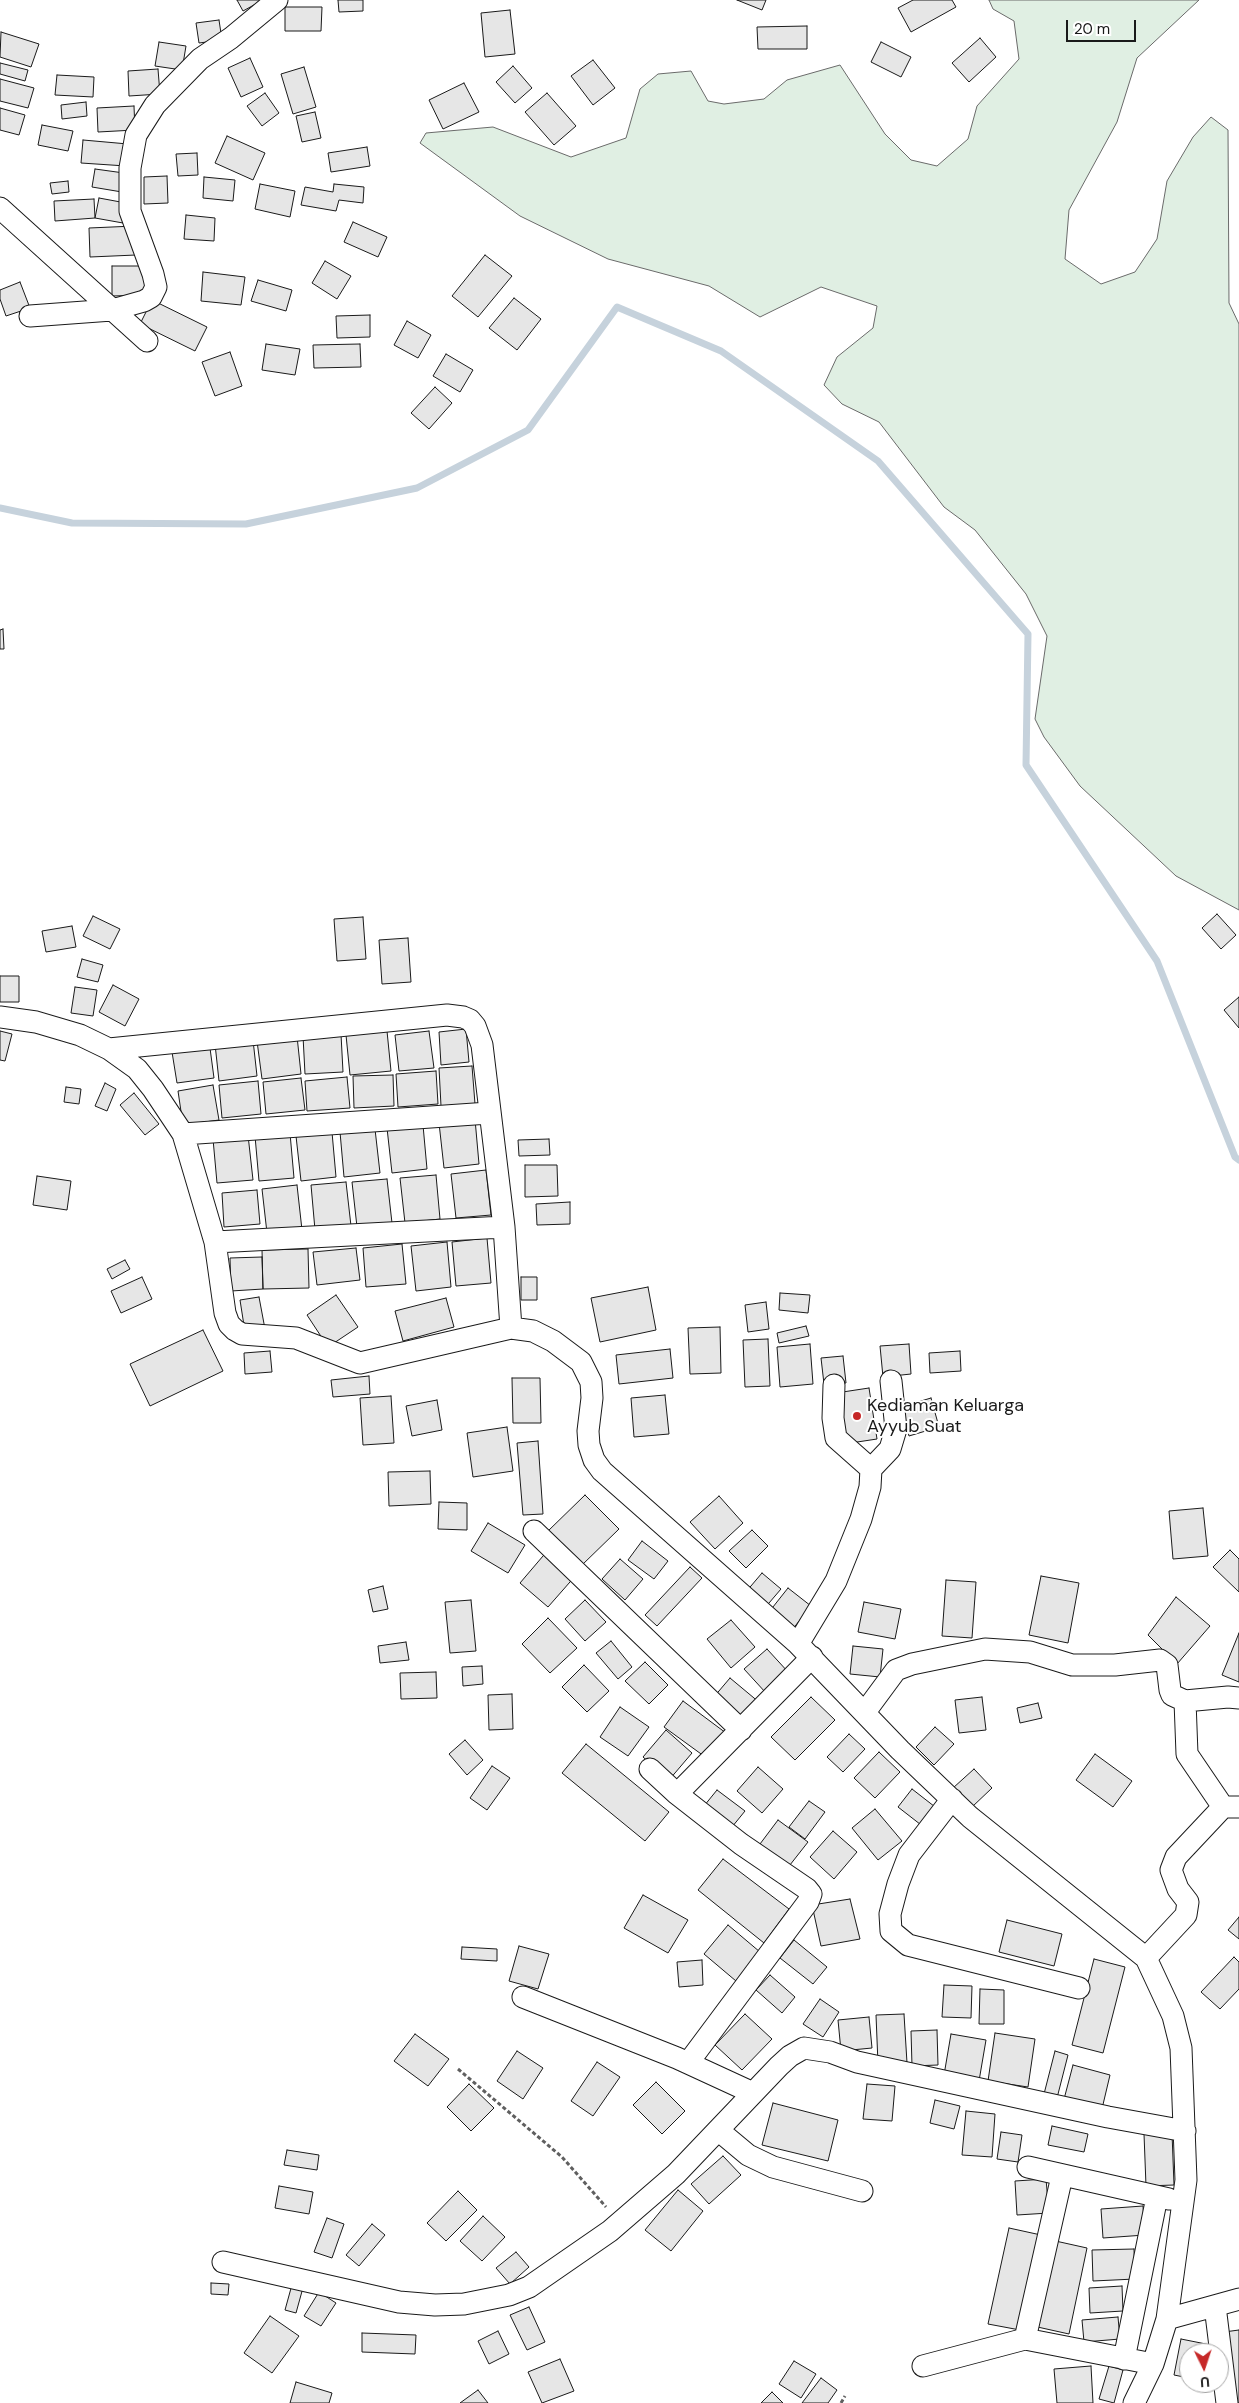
<!DOCTYPE html>
<style>
body{margin:0}
#map{position:relative;width:1239px;height:2403px;overflow:hidden;background:#fff;font-family:"DM Sans",sans-serif}
canvas{display:block}
.north{position:absolute;left:1179px;top:2343px;width:50px;height:50px;box-sizing:border-box;background:#fff;border:1px solid #a3a3a3;border-radius:50%;rotate:176deg;font-size:14px;font-weight:700;line-height:20px;text-align:center;color:#1a1a1a}
.north::after{content:'';display:block;margin:auto;width:18px;height:22px;background:#c62828;clip-path:polygon(50% 0,100% 100%,50% 72%,0 100%)}
.scale{position:absolute;left:1066px;top:20px;width:70px;height:22px;box-sizing:border-box;border:2px solid #1a1a1a;border-top:0;padding-left:6px;font-size:15px;line-height:18px;white-space:nowrap;color:#1a1a1a;-webkit-text-stroke:4px #fff;paint-order:stroke}
</style>
<div id="map">
<canvas width="1239" height="2403"></canvas>
<div class="north">U</div>
<div class="scale">20 m</div>
</div>
<script>
const ctx = document.querySelector('canvas').getContext('2d');
ctx.lineJoin = 'round';
function fillPath(path, color) { ctx.fillStyle = color; ctx.fill(path, 'evenodd'); }
const poly = rows => new Path2D(rows.map(r => 'M' + r).join(''));
function stroke(path, color, width, dash) { ctx.strokeStyle = color; ctx.lineWidth = width; ctx.lineCap = dash ? 'butt' : 'round'; ctx.setLineDash(dash || []); ctx.stroke(path); }
function drawText(font, color, halo, rows, align = 'center') {
  ctx.font = font + ' "DM Sans",sans-serif'; ctx.lineWidth = 4; ctx.setLineDash([]); ctx.textBaseline = 'middle'; ctx.strokeStyle = halo; ctx.fillStyle = color; for (const [text, x, y, turn = 0] of rows) {
    ctx.save(); ctx.translate(x, y); ctx.rotate((+turn || 0) * Math.PI / 180); ctx.textAlign = isNaN(turn) ? turn : align; if (halo) ctx.strokeText(text, 0, 0); ctx.fillText(text, 0, 0); ctx.restore();
  }
}
const green = poly([
 [989,0,1199,0,1137,58,1117,122,1069,210,1065,259,1101,284,1135,272,1157,239,1167,181,1193,137,1211,117,1228,130,1229,303,1239,324,1239,910,1176,876,1080,786,1044,737,1035,719,1047,636,1026,594,975,530,944,507,879,422,842,404,824,385,837,357,873,328,877,306,821,287,760,317,709,286,608,259,520,216,420,143,426,133,493,127,571,157,626,138,640,89,658,74,691,71,708,101,724,104,764,99,787,80,840,65,885,134,911,160,937,166,968,139,977,106,1019,59,1014,21,993,9,989,0]
]);
fillPath(green, '#e0efe3');
stroke(green, '#6a6a6a', 1);
stroke(poly([
 [0,508,72,523,246,524,417,488,528,430,617,307,721,351,878,461,1028,634,1026,765,1157,961,1235,1157,1239,1160]
]), '#c6d2dc', 7);
const building = poly([
 [237,0,263,0,243,11,237,0],
 [338,0,363,0,363,11,339,12,338,0],
 [737,0,766,0,762,10,737,0],
 [913,0,952,0,956,7,911,32,898,8,913,0],
 [285,7,322,7,321,31,285,31,285,7],
 [510,10,515,54,485,57,481,13,510,10],
 [219,20,222,40,199,43,196,23,219,20],
 [807,26,807,49,758,49,757,27,807,26],
 [1,32,39,44,31,67,0,57,1,32],
 [980,38,996,57,969,82,952,63,980,38],
 [159,42,186,46,182,70,155,66,159,42],
 [881,42,911,57,901,77,871,62,881,42],
 [250,58,263,87,241,97,228,68,250,58],
 [593,60,615,88,593,105,571,76,593,60],
 [0,63,28,70,25,81,0,74,0,63],
 [513,66,532,88,515,103,496,82,513,66],
 [304,67,316,107,293,114,281,74,304,67],
 [158,69,160,94,129,96,128,71,158,69],
 [57,75,94,77,93,97,55,95,57,75],
 [0,79,34,88,28,108,0,101,0,79],
 [464,83,479,112,443,129,429,100,464,83],
 [265,93,279,113,262,126,247,106,265,93],
 [547,93,576,126,554,145,525,112,547,93],
 [86,102,87,116,62,119,61,105,86,102],
 [134,106,135,130,98,132,97,108,134,106],
 [0,108,25,115,19,135,0,130,0,108],
 [315,112,321,138,302,142,296,116,315,112],
 [42,125,73,131,68,151,38,145,42,125],
 [227,136,265,153,253,180,215,163,227,136],
 [83,140,128,144,126,166,81,163,83,140],
 [367,147,370,166,331,172,328,153,367,147],
 [197,153,198,175,178,176,176,154,197,153],
 [95,169,124,173,122,192,92,187,95,169],
 [167,176,168,203,144,204,144,177,167,176],
 [204,177,235,180,233,201,203,198,204,177],
 [68,181,69,192,52,194,50,183,68,181],
 [260,184,295,191,290,217,255,209,260,184],
 [334,184,364,187,363,203,339,200,336,211,301,205,305,187,333,192,334,184],
 [99,198,126,203,123,223,95,218,99,198],
 [94,199,95,218,55,221,54,201,94,199],
 [186,215,215,218,214,241,184,239,186,215],
 [353,222,387,237,378,257,344,242,353,222],
 [135,226,136,255,90,257,89,228,135,226],
 [485,255,512,276,478,317,452,296,485,255],
 [325,261,351,276,337,299,312,283,325,261],
 [112,266,146,266,146,295,112,296,112,266],
 [203,272,245,277,241,305,201,301,203,272],
 [258,280,292,290,286,311,251,301,258,280],
 [20,282,30,308,6,316,0,299,0,290,20,282],
 [514,298,541,319,517,350,489,328,514,298],
 [152,300,207,327,195,351,140,324,152,300],
 [370,315,370,337,337,338,336,316,370,315],
 [407,321,431,335,418,358,394,345,407,321],
 [266,344,300,349,295,375,262,370,266,344],
 [360,344,361,367,314,368,313,345,360,344],
 [230,352,242,386,215,396,202,362,230,352],
 [446,354,473,370,460,392,433,376,446,354],
 [435,387,452,403,429,429,411,413,435,387],
 [3,629,4,649,0,649,0,630,3,629],
 [1217,914,1236,935,1221,949,1202,928,1217,914],
 [93,916,120,929,110,949,83,936,93,916],
 [363,917,366,959,337,961,334,919,363,917],
 [72,926,76,947,46,952,42,931,72,926],
 [408,938,411,982,382,984,379,940,408,938],
 [82,959,103,965,98,982,77,977,82,959],
 [0,976,19,976,19,1002,0,1002,0,976],
 [113,985,139,999,125,1026,99,1012,113,985],
 [75,987,97,990,93,1016,71,1013,75,987],
 [1239,997,1239,1028,1224,1010,1239,997],
 [466,1029,469,1062,441,1065,439,1032,466,1029],
 [0,1031,12,1034,5,1061,0,1060,0,1031],
 [387,1031,391,1071,350,1075,346,1035,387,1031],
 [429,1031,434,1068,399,1071,395,1035,429,1031],
 [341,1034,343,1072,305,1074,303,1036,341,1034],
 [297,1036,301,1074,262,1079,257,1041,297,1036],
 [253,1040,257,1076,219,1081,215,1044,253,1040],
 [210,1048,214,1078,177,1083,172,1052,210,1048],
 [472,1066,475,1104,441,1106,439,1068,472,1066],
 [436,1071,438,1104,398,1107,396,1074,436,1071],
 [393,1075,394,1106,354,1108,353,1076,393,1075],
 [347,1077,350,1108,307,1111,305,1081,347,1077],
 [301,1078,305,1110,266,1114,263,1082,301,1078],
 [258,1081,261,1114,222,1118,219,1085,258,1081],
 [105,1083,116,1089,107,1111,95,1106,105,1083],
 [213,1085,219,1120,183,1125,178,1091,213,1085],
 [66,1087,81,1089,79,1104,64,1102,66,1087],
 [134,1093,159,1124,145,1135,120,1105,134,1093],
 [475,1119,479,1164,444,1168,439,1123,475,1119],
 [423,1125,427,1169,392,1173,387,1128,423,1125],
 [375,1129,380,1173,344,1177,340,1132,375,1129],
 [332,1132,336,1177,301,1181,296,1136,332,1132],
 [290,1133,294,1178,259,1181,255,1136,290,1133],
 [248,1135,253,1180,217,1183,213,1139,248,1135],
 [549,1139,550,1155,519,1156,518,1140,549,1139],
 [525,1165,557,1165,558,1196,525,1197,525,1165],
 [486,1170,491,1215,456,1218,451,1174,486,1170],
 [436,1175,440,1219,405,1223,400,1178,436,1175],
 [37,1176,71,1181,67,1210,33,1205,37,1176],
 [387,1179,392,1223,357,1227,352,1182,387,1179],
 [346,1182,351,1226,315,1230,311,1185,346,1182],
 [297,1185,302,1230,267,1233,262,1189,297,1185],
 [257,1190,260,1224,224,1227,222,1193,257,1190],
 [570,1202,570,1224,537,1225,536,1204,570,1202],
 [487,1238,491,1283,456,1286,452,1242,487,1238],
 [447,1242,451,1287,416,1291,411,1246,447,1242],
 [402,1244,406,1284,366,1287,363,1248,402,1244],
 [356,1248,360,1280,317,1285,313,1252,356,1248],
 [308,1249,309,1288,263,1289,262,1250,308,1249],
 [262,1257,263,1289,231,1291,230,1258,262,1257],
 [125,1260,130,1269,112,1279,107,1269,125,1260],
 [142,1277,152,1299,121,1313,111,1291,142,1277],
 [521,1277,537,1277,537,1300,521,1300,521,1277],
 [648,1287,656,1330,600,1342,591,1298,648,1287],
 [780,1293,810,1295,808,1313,779,1310,780,1293],
 [336,1295,358,1327,328,1347,307,1315,336,1295],
 [259,1297,265,1329,245,1332,240,1300,259,1297],
 [446,1298,454,1327,403,1341,395,1311,446,1298],
 [766,1302,769,1329,748,1332,745,1305,766,1302],
 [806,1326,809,1336,779,1343,777,1333,806,1326],
 [720,1327,721,1373,690,1374,688,1328,720,1327],
 [203,1330,223,1371,150,1406,130,1364,203,1330],
 [768,1339,770,1386,745,1387,743,1340,768,1339],
 [810,1344,813,1384,780,1387,777,1347,810,1344],
 [909,1344,911,1374,883,1377,880,1346,909,1344],
 [670,1349,673,1378,619,1384,616,1355,670,1349],
 [270,1351,272,1372,245,1374,244,1353,270,1351],
 [960,1351,961,1371,930,1373,929,1353,960,1351],
 [843,1356,846,1383,824,1384,821,1358,843,1356],
 [369,1376,370,1394,333,1397,331,1380,369,1376],
 [512,1378,540,1378,541,1423,513,1423,512,1378],
 [869,1388,877,1439,844,1444,836,1393,869,1388],
 [665,1395,669,1434,634,1437,631,1398,665,1395],
 [391,1396,394,1443,363,1445,360,1398,391,1396],
 [931,1398,939,1427,909,1436,901,1407,931,1398],
 [437,1400,442,1430,412,1436,406,1406,437,1400],
 [507,1427,513,1471,473,1477,467,1433,507,1427],
 [538,1441,543,1514,523,1515,517,1443,538,1441],
 [430,1471,431,1504,389,1506,388,1472,430,1471],
 [585,1495,619,1529,581,1566,547,1532,585,1495],
 [719,1496,743,1523,715,1549,690,1522,719,1496],
 [439,1502,467,1503,467,1530,438,1529,439,1502],
 [1203,1508,1208,1556,1173,1559,1169,1511,1203,1508],
 [488,1523,525,1545,508,1573,471,1551,488,1523],
 [752,1530,768,1546,746,1568,729,1551,752,1530],
 [642,1541,668,1561,654,1579,628,1560,642,1541],
 [549,1549,577,1574,548,1607,520,1583,549,1549],
 [1230,1550,1239,1559,1239,1592,1213,1567,1230,1550],
 [620,1559,643,1579,625,1600,602,1579,620,1559],
 [690,1567,702,1578,657,1626,645,1615,690,1567],
 [762,1573,781,1589,763,1610,745,1593,762,1573],
 [1041,1576,1079,1583,1068,1643,1029,1635,1041,1576],
 [946,1580,976,1582,972,1638,942,1636,946,1580],
 [383,1586,388,1609,373,1612,368,1590,383,1586],
 [788,1588,811,1606,792,1630,769,1612,788,1588],
 [1176,1597,1210,1626,1177,1664,1148,1635,1176,1597],
 [471,1600,476,1651,450,1653,445,1602,471,1600],
 [585,1600,606,1622,585,1641,565,1619,585,1600],
 [864,1602,901,1609,895,1639,858,1632,864,1602],
 [548,1618,577,1648,550,1673,522,1644,548,1618],
 [731,1620,755,1647,731,1668,707,1639,731,1620],
 [1239,1633,1239,1682,1222,1675,1239,1633],
 [611,1641,632,1667,618,1679,596,1653,611,1641],
 [406,1642,409,1660,380,1663,378,1646,406,1642],
 [853,1646,883,1649,880,1677,850,1674,853,1646],
 [767,1649,789,1673,766,1693,744,1669,767,1649],
 [645,1662,668,1685,649,1704,625,1681,645,1662],
 [584,1665,609,1691,587,1712,562,1687,584,1665],
 [482,1666,483,1684,463,1686,462,1667,482,1666],
 [436,1672,437,1698,401,1699,400,1673,436,1672],
 [730,1678,760,1703,743,1723,713,1698,730,1678],
 [512,1694,513,1729,489,1730,488,1695,512,1694],
 [811,1697,835,1720,795,1760,771,1737,811,1697],
 [982,1697,986,1730,959,1733,955,1700,982,1697],
 [683,1701,726,1733,708,1759,664,1727,683,1701],
 [1038,1703,1042,1718,1020,1723,1017,1708,1038,1703],
 [620,1707,649,1727,628,1756,600,1737,620,1707],
 [935,1727,954,1744,934,1765,916,1747,935,1727],
 [666,1730,692,1753,669,1780,643,1757,666,1730],
 [849,1734,865,1749,843,1772,827,1757,849,1734],
 [465,1740,483,1760,467,1775,449,1754,465,1740],
 [586,1744,669,1812,645,1841,562,1773,586,1744],
 [879,1752,900,1772,875,1798,854,1778,879,1752],
 [1095,1754,1132,1781,1113,1807,1076,1780,1095,1754],
 [492,1766,510,1778,487,1810,470,1798,492,1766],
 [758,1767,783,1789,762,1813,737,1791,758,1767],
 [974,1769,992,1788,972,1807,953,1788,974,1769],
 [912,1789,939,1810,925,1828,898,1807,912,1789],
 [717,1790,745,1811,732,1827,704,1806,717,1790],
 [809,1801,825,1812,805,1839,789,1827,809,1801],
 [875,1809,902,1841,878,1860,852,1828,875,1809],
 [778,1820,808,1842,786,1870,757,1848,778,1820],
 [833,1831,857,1852,834,1879,810,1857,833,1831],
 [723,1859,789,1909,764,1943,698,1890,723,1859],
 [643,1895,688,1920,668,1953,624,1928,643,1895],
 [850,1899,860,1939,821,1946,812,1905,850,1899],
 [1239,1917,1239,1939,1228,1930,1239,1917],
 [1007,1920,1062,1934,1054,1966,999,1952,1007,1920],
 [728,1925,760,1952,736,1981,704,1954,728,1925],
 [794,1940,827,1967,813,1984,780,1958,794,1940],
 [519,1946,549,1954,538,1989,509,1981,519,1946],
 [462,1947,497,1949,497,1961,461,1959,462,1947],
 [1234,1957,1239,1962,1239,1989,1220,2009,1201,1992,1234,1957],
 [1094,1959,1125,1967,1103,2053,1072,2045,1094,1959],
 [702,1960,703,1985,679,1987,677,1962,702,1960],
 [770,1975,795,1997,782,2013,756,1990,770,1975],
 [944,1985,972,1986,971,2018,942,2017,944,1985],
 [980,1989,1004,1990,1004,2024,979,2024,980,1989],
 [820,1999,839,2012,823,2037,803,2024,820,1999],
 [745,2014,772,2039,742,2070,715,2045,745,2014],
 [904,2014,907,2063,878,2064,876,2015,904,2014],
 [869,2017,872,2048,841,2051,838,2020,869,2017],
 [937,2030,938,2065,912,2066,911,2031,937,2030],
 [995,2033,1035,2039,1028,2087,988,2081,995,2033],
 [415,2034,449,2059,428,2086,394,2061,415,2034],
 [951,2034,986,2040,979,2081,944,2075,951,2034],
 [517,2051,543,2068,523,2099,497,2081,517,2051],
 [1055,2051,1068,2055,1057,2098,1044,2094,1055,2051],
 [597,2062,620,2077,593,2116,571,2101,597,2062],
 [1073,2065,1110,2075,1101,2113,1063,2103,1073,2065],
 [656,2082,685,2111,662,2134,633,2105,656,2082],
 [469,2084,494,2108,471,2131,447,2107,469,2084],
 [867,2084,895,2086,892,2121,863,2119,867,2084],
 [935,2100,960,2106,954,2129,930,2123,935,2100],
 [773,2103,838,2120,828,2161,762,2145,773,2103],
 [966,2111,995,2114,992,2157,962,2155,966,2111],
 [1052,2126,1088,2134,1084,2152,1048,2145,1052,2126],
 [1001,2132,1022,2135,1018,2162,997,2159,1001,2132],
 [1172,2133,1174,2185,1146,2186,1144,2134,1172,2133],
 [287,2150,319,2155,317,2170,284,2165,287,2150],
 [723,2156,741,2175,709,2204,691,2184,723,2156],
 [1046,2179,1049,2213,1017,2215,1015,2181,1046,2179],
 [279,2186,313,2192,309,2214,275,2208,279,2186],
 [678,2190,703,2211,671,2251,645,2230,678,2190],
 [458,2191,477,2210,446,2241,427,2223,458,2191],
 [1143,2206,1145,2235,1103,2238,1101,2209,1143,2206],
 [483,2216,505,2237,482,2261,460,2241,483,2216],
 [327,2218,344,2224,332,2258,314,2252,327,2218],
 [372,2224,385,2235,359,2266,346,2255,372,2224],
 [1009,2228,1041,2235,1020,2330,988,2324,1009,2228],
 [1051,2240,1087,2248,1069,2334,1033,2326,1051,2240],
 [1134,2249,1135,2279,1093,2281,1092,2250,1134,2249],
 [516,2252,529,2267,510,2284,496,2268,516,2252],
 [293,2281,304,2284,296,2313,285,2310,293,2281],
 [211,2283,229,2284,228,2295,211,2294,211,2283],
 [1122,2286,1123,2311,1090,2313,1089,2288,1122,2286],
 [319,2292,336,2303,321,2326,304,2316,319,2292],
 [529,2307,545,2342,527,2350,510,2315,529,2307],
 [270,2316,299,2336,272,2373,244,2353,270,2316],
 [1118,2317,1120,2339,1084,2342,1082,2320,1118,2317],
 [1239,2330,1239,2403,1231,2403,1224,2332,1239,2330],
 [498,2331,509,2354,489,2364,478,2341,498,2331],
 [362,2333,416,2335,415,2354,362,2352,362,2333],
 [1181,2339,1211,2345,1209,2353,1189,2353,1189,2378,1174,2375,1181,2339],
 [560,2359,574,2391,542,2403,528,2372,560,2359],
 [794,2361,816,2374,801,2398,779,2384,794,2361],
 [1091,2366,1093,2403,1057,2403,1054,2369,1091,2366],
 [1109,2366,1123,2370,1114,2403,1099,2399,1109,2366],
 [821,2378,837,2390,828,2403,802,2403,821,2378],
 [296,2382,332,2393,329,2403,290,2403,296,2382],
 [478,2390,488,2403,460,2403,478,2390],
 [772,2392,783,2403,761,2403,772,2392]
]);
fillPath(building, '#e6e6e6');
stroke(building, '#1a1a1a', 1);
const street = poly([
 [0,208,147,341],
 [30,316,112,310,144,301,151,297,156,287,153,274,130,211,130,168,136,135,155,105,200,59,231,38,277,0],
 [0,1017,36,1022,80,1035,109,1049,137,1069,153,1089,183,1134,215,1242,225,1313,229,1324,235,1330,242,1334,296,1338,360,1363,511,1328,533,1331,553,1341,581,1362,591,1382,592,1398,588,1431,589,1445,594,1460,602,1471,798,1644,900,1750,970,1817,1146,1958,1173,2016,1181,2048,1186,2180,1167,2319,1153,2364,1134,2403],
 [109,1049,447,1015,463,1017,470,1020,475,1026,482,1045,504,1227,511,1328],
 [183,1134,489,1113],
 [215,1242,504,1227],
 [871,1469,890,1449,896,1429,891,1381],
 [534,1531,741,1730],
 [798,1644,836,1581,861,1519,870,1487,871,1469,836,1438,833,1418,834,1385],
 [1185,1701,1187,1754,1223,1807],
 [865,1712,896,1670,912,1664,985,1649,1030,1652,1072,1665,1115,1665,1160,1660,1167,1665,1170,1690,1172,1695,1185,1701,1228,1697,1239,1698],
 [650,1769,677,1794],
 [952,1799,909,1855,898,1884,890,1914,891,1931,908,1945,1079,1988],
 [1146,1958,1186,1915,1188,1902,1178,1889,1171,1870,1176,1857,1223,1807,1239,1807],
 [523,1997,677,2058,753,2093],
 [688,2063,808,1902,811,1894,807,1889,741,1844,677,1794,812,1657],
 [718,2130,748,2155,773,2167,862,2191],
 [1028,2167,1169,2199],
 [223,2262,399,2302,435,2305,464,2304,509,2295,529,2287,610,2231,676,2174,779,2066,790,2056,804,2048,830,2052,857,2062,1108,2117,1185,2131],
 [1215,2306,1227,2403],
 [1167,2319,1239,2299],
 [1025,2339,1062,2176],
 [1124,2359,1157,2197],
 [923,2366,1025,2339,1153,2364]
]);
stroke(street, '#1a1a1a', 23);
stroke(poly([
 [458,2069,562,2157,606,2207],
 [841,2403,845,2396]
]), '#5f5f5f', 3, [4, 2.5]);
stroke(street, '#fff', 21);
for (const [x, y, r, color] of [
 [857,1416,5,"#c62828"]
]) { const dot = new Path2D(); dot.arc(x, y, r, 0, 2 * Math.PI); ctx.fillStyle = color; ctx.fill(dot); stroke(dot, '#fff', 2); }
drawText('18px', '#1a1a1a', '#fff', [
 ["Kediaman Keluarga",867,1406],
 ["Ayyub Suat",867,1427]
], 'left');
</script>
